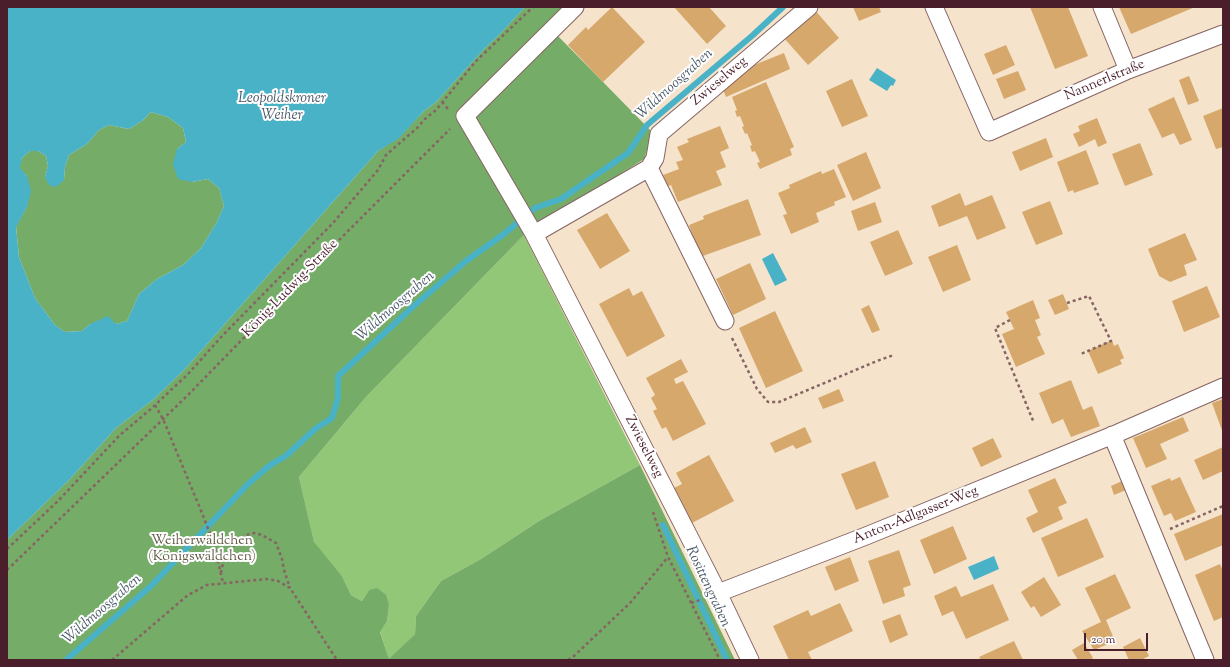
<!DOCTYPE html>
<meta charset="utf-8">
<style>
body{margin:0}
#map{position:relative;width:1230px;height:667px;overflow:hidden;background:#f5e3cb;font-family:"Sorts Mill Goudy",serif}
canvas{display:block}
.frame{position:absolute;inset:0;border:8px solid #4a1f2b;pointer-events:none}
.scale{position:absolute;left:1084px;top:633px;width:64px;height:18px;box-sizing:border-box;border:2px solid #4a1f2b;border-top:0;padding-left:5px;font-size:12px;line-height:14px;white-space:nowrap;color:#4a1f2b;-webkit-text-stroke:3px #fff;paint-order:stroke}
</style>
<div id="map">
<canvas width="1230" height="667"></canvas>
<div class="frame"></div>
<div class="scale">20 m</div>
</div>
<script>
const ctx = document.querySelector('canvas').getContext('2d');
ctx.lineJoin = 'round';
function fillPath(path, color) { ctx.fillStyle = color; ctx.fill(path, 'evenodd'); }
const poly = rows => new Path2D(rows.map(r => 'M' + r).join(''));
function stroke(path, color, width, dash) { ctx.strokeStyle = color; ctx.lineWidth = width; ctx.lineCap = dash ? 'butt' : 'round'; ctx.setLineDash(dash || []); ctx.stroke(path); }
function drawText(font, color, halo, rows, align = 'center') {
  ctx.font = font + ' "Sorts Mill Goudy",serif'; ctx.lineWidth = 4; ctx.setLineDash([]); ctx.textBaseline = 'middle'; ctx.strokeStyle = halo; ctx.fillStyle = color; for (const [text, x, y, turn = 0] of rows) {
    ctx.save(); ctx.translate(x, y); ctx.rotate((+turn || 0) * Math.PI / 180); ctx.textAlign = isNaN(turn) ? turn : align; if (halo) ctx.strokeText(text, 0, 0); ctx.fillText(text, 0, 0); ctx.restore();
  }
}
fillPath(poly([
 [524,235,640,465,539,521,481,559,441,581,416,616,415,634,389,660,380,631,387,621,389,605,369,590,362,601,351,595,342,576,314,543,299,477,366,397]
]), '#92c778');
fillPath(poly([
 [525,7,586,7,557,35,653,133,644,159,524,235,366,397,299,477,314,542,342,576,351,595,362,601,369,590,377,588,386,595,389,605,387,621,380,632,389,659,415,634,416,616,441,581,481,559,539,521,640,465,735,660,7,660,7,540,70,479,116,428,154,399,185,369,378,151,398,138,424,111,436,102,485,48,499,35],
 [151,112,168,117,183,128,186,142,177,149,192,182,208,179,219,188,224,206,217,222,201,248,183,265,157,279,139,294,127,321,116,324,90,324,82,331,65,332,55,325,35,298,19,257,16,226,27,207,27,176,19,168,22,158,30,151,38,151,46,156,48,166,45,177,64,180,65,167,69,155,87,144,99,130,109,125,129,129,142,121]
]), '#75ac68');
fillPath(poly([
 [7,7,525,7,499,35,485,48,436,102,424,111,398,139,378,151,185,369,154,399,116,428,70,479,7,540],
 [151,112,168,117,183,128,186,142,177,149,173,164,178,179,192,182,208,179,219,188,224,206,217,222,201,248,183,265,157,279,139,294,127,321,116,324,108,316,90,324,82,331,65,332,55,325,35,298,19,257,16,227,27,207,31,191,27,176,20,168,22,158,30,151,38,151,46,156,48,166,45,177,49,185,56,187,64,180,65,167,69,155,87,144,99,130,109,125,129,129,142,121],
 [877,68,896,80,893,86,891,85,887,91,869,80],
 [773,253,787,280,775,286,762,259],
 [994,556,999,569,974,580,968,567]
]), '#49b2c7');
stroke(poly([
 [663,525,727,660],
 [66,660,151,586,248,484,269,466,287,455,315,429,332,418,338,398,338,376,416,304,466,261,504,234,535,208,561,199,628,153,647,125,753,35,783,7]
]), '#49b2c7', 6);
fillPath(poly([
 [612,7,645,42,603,82,568,45,586,27,588,30],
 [674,7,709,7,726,26,707,44],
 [853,7,879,7,881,12,859,21],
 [1030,7,1068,7,1088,56,1055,69],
 [1119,7,1195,7,1131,34],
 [814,9,839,38,808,65,783,37],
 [1006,45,1015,65,993,75,984,54],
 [784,53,790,69,726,97,722,87,749,67],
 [1018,71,1026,90,1004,99,996,79],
 [1189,76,1199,101,1188,105,1179,80],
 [852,79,868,116,842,127,826,91],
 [766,82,794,147,790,149,792,155,760,169,757,163,760,162,755,151,752,152,750,146,752,145,747,133,745,134,742,127,744,126,740,116,737,117,735,111,737,110,732,97],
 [1174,97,1192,140,1180,145,1174,133,1162,138,1148,109],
 [1223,108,1223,147,1216,149,1203,116],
 [1097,118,1107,143,1098,147,1095,139,1079,147,1073,134,1080,131,1078,126],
 [720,126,729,148,720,152,726,167,716,171,722,185,678,202,671,185,668,186,663,175,679,169,676,162,683,160,677,147,689,142,687,139],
 [1046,138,1053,157,1020,171,1012,152],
 [1140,143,1153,175,1125,186,1112,154],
 [1086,150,1099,184,1074,193,1073,190,1068,192,1057,162],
 [866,152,881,188,853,201,837,165],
 [834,169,846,197,834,202,835,205,816,213,819,222,791,234,783,215,787,214,778,193,790,188,789,185,821,171,822,174],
 [960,193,965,206,992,195,1006,228,977,240,967,216,939,227,931,206],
 [748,199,761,235,700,257,689,225,704,219,703,216],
 [1050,201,1063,234,1036,245,1022,212],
 [875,202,882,222,858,231,851,211],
 [607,213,630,251,600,269,577,230],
 [898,230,913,264,885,276,870,242],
 [1185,233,1197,260,1184,265,1187,275,1170,282,1159,276,1148,249],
 [957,245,971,280,943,292,928,257],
 [750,263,766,299,733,315,716,279],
 [1207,286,1220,317,1184,332,1172,301],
 [629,288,633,296,642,291,665,336,627,357,599,304],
 [1063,294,1069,309,1055,315,1048,300],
 [1033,300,1040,318,1035,320,1041,335,1037,337,1045,354,1016,367,1002,334,1014,329,1006,312],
 [869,305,880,330,872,333,861,309],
 [775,311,803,371,766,388,739,328],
 [1112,340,1114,346,1118,344,1124,358,1120,360,1122,364,1098,374,1088,351],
 [681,359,688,372,674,379,676,384,683,381,706,424,673,441,666,427,662,429,653,411,657,409,651,398,655,395,646,378],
 [1071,380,1083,410,1092,406,1100,426,1071,437,1063,419,1052,424,1039,393],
 [839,389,844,401,823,409,818,398],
 [1223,399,1223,433,1212,403],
 [1183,417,1189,431,1160,444,1167,459,1146,468,1133,438],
 [805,427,812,442,796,449,793,445,775,453,770,443],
 [993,438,1002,457,981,467,972,448],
 [1223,447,1223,471,1203,480,1194,460],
 [709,455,734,501,692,523,674,488,682,484,676,473],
 [875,461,889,497,856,510,841,474],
 [1180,477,1196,512,1175,521,1171,513,1164,516,1151,486,1170,478,1171,481],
 [1055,478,1067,503,1058,507,1063,519,1033,533,1026,518,1038,512,1028,490],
 [1122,481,1126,490,1114,495,1111,486],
 [1223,514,1223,545,1185,561,1174,534],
 [1087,518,1104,557,1058,577,1041,538],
 [953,526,967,559,934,574,920,540],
 [899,550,911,585,903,588,905,596,883,604,868,561],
 [850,557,859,581,835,591,825,567],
 [1220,564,1223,571,1223,617,1214,621,1195,575],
 [1115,574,1131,608,1106,620,1115,641,1094,650,1082,631,1101,622,1085,588],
 [1044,577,1061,605,1041,617,1034,606,1031,608,1021,592],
 [993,584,1009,620,966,639,953,611,942,616,934,596,956,586,961,597],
 [840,603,853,631,808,652,812,660,789,660,773,626,808,610,811,616],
 [900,614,908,635,890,643,882,621],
 [1140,638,1149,656,1141,660,1129,660,1123,647],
 [1014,641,1023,660,981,660,979,657],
 [1084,643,1093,658,1090,660,1078,660,1072,650]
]), '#d6a86c');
const street = poly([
 [575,7,465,116,534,234,718,593,750,660],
 [934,7,989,132,1128,70,1223,34],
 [1102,7,1128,70],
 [649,168,655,158,659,134,809,7],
 [534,234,649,168,725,321],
 [1112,435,1205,660],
 [718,593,866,536,1118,433,1223,387]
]);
stroke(street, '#866463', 19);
stroke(poly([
 [442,102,448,109],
 [1067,303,1089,296,1111,341,1081,354],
 [1010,320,995,328,1034,423],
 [732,338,757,389,768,402,779,402,877,361,894,355],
 [155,405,163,419,202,513,214,544,223,583],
 [653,512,668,557,720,660],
 [1170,529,1223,506],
 [7,549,57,502,120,435,152,408,188,374,223,335,333,223,378,170,386,155,417,128,425,119,436,110,476,61,533,7],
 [7,570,188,395,348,231,450,129],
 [221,573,222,567,227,552,237,542,246,535,254,533,262,535,276,543,282,559,284,570,290,588],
 [691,603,700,600],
 [112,660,188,595,207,585,266,579,278,581,290,588,337,660],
 [568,660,574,656,630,603,668,557]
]), '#866463', 2.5, [3, 3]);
stroke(street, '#fff', 17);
drawText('14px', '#4a1f2b', '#fff', [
 ["Nannerlstraße",1105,81,-23],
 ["Zwieselweg",720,82,-40],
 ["König-Ludwig-Straße",291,289,-46],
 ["Zwieselweg",643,447,63],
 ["Anton-Adlgasser-Weg",916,516,-22]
]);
drawText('14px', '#635a46', '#fff', [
 ["Weiherwäldchen",202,542],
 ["(Königswäldchen)",202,558]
]);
drawText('italic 15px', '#4a5a69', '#fff', [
 ["Wildmoosgraben",675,85,-42],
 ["Leopoldskroner",282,99],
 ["Weiher",282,116],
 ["Wildmoosgraben",396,307,-41],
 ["Rosittengraben",707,587,65],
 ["Wildmoosgraben",103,610,-41]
]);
</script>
